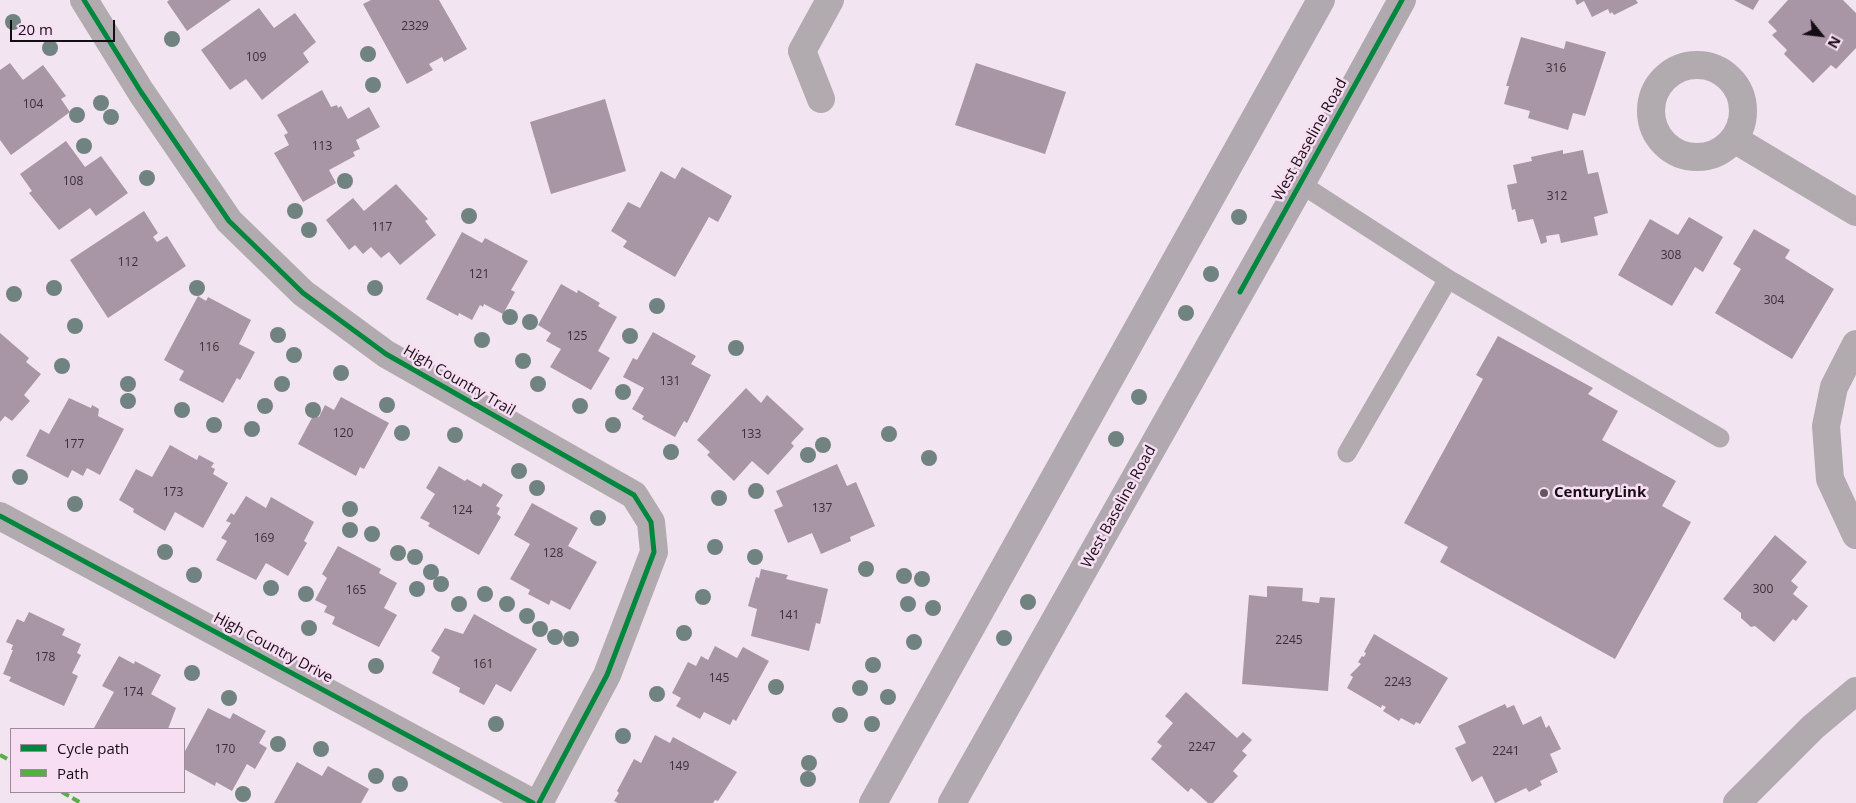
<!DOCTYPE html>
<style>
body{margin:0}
#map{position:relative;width:1856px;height:803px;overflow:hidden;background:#f2e4f0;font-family:"Open Sans",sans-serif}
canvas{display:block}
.legend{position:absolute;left:10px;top:728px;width:175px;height:65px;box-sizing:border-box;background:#f8def3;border:1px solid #9d8a9a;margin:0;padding:6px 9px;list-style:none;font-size:15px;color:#150d14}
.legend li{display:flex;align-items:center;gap:10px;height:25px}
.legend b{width:25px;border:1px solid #9d8a9a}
.north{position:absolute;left:1796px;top:10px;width:50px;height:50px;-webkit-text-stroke:4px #f8def3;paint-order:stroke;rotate:119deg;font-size:14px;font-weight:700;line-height:20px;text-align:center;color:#150d14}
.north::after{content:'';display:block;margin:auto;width:18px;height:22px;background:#150d14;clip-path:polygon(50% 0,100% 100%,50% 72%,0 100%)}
.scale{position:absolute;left:10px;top:20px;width:105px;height:22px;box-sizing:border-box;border:2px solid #150d14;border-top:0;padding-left:6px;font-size:15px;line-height:18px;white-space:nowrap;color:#150d14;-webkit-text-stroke:4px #f8def3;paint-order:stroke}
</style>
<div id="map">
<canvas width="1856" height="803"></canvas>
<ul class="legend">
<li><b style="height:6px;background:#00873e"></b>Cycle path</li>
<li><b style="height:6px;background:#55b044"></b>Path</li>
</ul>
<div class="north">N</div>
<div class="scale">20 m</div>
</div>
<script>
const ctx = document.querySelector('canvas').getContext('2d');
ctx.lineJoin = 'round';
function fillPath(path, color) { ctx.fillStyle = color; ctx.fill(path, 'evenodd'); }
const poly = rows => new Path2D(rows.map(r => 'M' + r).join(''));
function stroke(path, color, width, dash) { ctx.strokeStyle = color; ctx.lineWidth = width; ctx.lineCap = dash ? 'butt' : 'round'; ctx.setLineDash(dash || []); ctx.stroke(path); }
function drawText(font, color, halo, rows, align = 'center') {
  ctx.font = font + ' "Open Sans",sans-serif'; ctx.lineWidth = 5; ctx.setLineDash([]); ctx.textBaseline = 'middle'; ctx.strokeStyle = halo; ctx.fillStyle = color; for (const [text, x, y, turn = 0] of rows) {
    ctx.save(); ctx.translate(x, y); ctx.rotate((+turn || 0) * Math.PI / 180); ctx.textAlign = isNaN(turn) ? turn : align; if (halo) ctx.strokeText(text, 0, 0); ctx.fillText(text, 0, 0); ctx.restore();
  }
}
fillPath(poly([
 [169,0,231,0,187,31,167,2],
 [371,0,439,0,467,49,444,62,442,57,429,64,433,70,407,84,363,4],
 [1575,0,1636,0,1638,3,1614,15,1612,12,1610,14,1608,9,1592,17,1584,1,1577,5],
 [1734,0,1759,0,1753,10],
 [1788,0,1843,0,1856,13,1856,48,1836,69,1831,65,1813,83,1784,54,1787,50,1772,35,1777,31,1768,22],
 [259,8,274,28,295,13,316,42,303,53,309,62,262,100,246,79,230,90,201,50],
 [1521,37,1564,49,1566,41,1606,52,1585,116,1573,113,1568,130,1528,118,1530,111,1504,104,1509,86,1506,86],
 [10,63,23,80,43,65,66,96,61,99,70,112,11,155,0,140,0,70],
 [976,63,1066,92,1045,154,955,125],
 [322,90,331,107,337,105,338,108,341,106,348,119,369,107,380,127,356,140,360,149,353,152,355,156,329,170,336,183,303,202,274,153,289,145,284,135,288,133,277,115],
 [605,99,626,171,551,194,530,122],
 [66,141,85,167,101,156,128,193,96,216,90,208,59,230,29,193,32,191,20,174],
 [1563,150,1563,154,1583,150,1588,174,1598,172,1608,213,1594,217,1598,235,1561,243,1559,234,1546,236,1547,242,1541,244,1533,219,1518,222,1515,209,1512,210,1507,185,1517,183,1513,165,1532,161,1531,157],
 [682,167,732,196,718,222,709,217,675,277,623,247,627,241,611,231,628,202,640,208,661,171,675,179],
 [396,184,428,219,425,221,436,235,400,265,389,252,381,258,371,247,363,254,355,245,349,250,326,220,353,198,364,211],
 [144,211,158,233,153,237,157,242,167,236,186,266,108,318,70,260],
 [1689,217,1723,237,1703,272,1695,267,1672,306,1618,275,1650,219,1678,235],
 [1754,229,1790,250,1785,258,1834,289,1792,359,1715,313,1741,269,1733,264],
 [462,232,482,243,485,238,528,261,511,290,515,292,503,314,484,304,483,307,480,305,472,320,459,313,458,316,426,299],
 [561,284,577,293,578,290,600,303,598,306,617,317,598,351,610,358,591,390,550,367,561,349,546,341,551,333,538,325],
 [198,296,206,301,208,297,251,320,239,344,255,352,240,380,237,378,223,403,179,380,184,371,164,360],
 [653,332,696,356,691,364,711,375,687,423,684,421,675,437,642,419,644,416,632,409,644,388,623,377,633,358,637,360],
 [0,333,29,358,26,362,41,374,24,395,30,401,12,421,5,416,0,422],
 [1498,336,1593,388,1588,394,1618,411,1602,440,1676,481,1662,506,1691,522,1615,659,1440,562,1448,547,1404,523,1483,379,1476,375],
 [746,388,761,403,767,395,804,429,791,443,794,446,768,475,752,461,734,481,707,455,710,452,697,440],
 [341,397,389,423,364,469,360,467,356,476,298,444,314,414,319,417,325,405,334,410],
 [69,398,91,408,92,405,99,409,98,416,124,429,100,475,87,468,83,476,72,470,68,478,26,456,40,429,49,434],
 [170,445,197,460,199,455,214,463,211,467,215,469,213,474,228,483,203,528,175,512,165,531,133,512,134,509,119,500,136,469,152,477],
 [837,464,847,486,856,482,875,526,850,537,851,541,821,554,812,533,788,543,774,510,783,506,776,491],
 [439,466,465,481,467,479,481,487,483,483,503,495,496,506,500,508,497,514,501,517,479,555,428,526,430,523,420,518,435,494,426,488],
 [246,496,266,508,271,497,314,522,304,541,307,543,288,576,266,563,256,580,216,560,227,541,221,538,231,523,226,521,231,513,234,515],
 [532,503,578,528,568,546,597,562,570,610,551,600,549,605,528,594,530,590,510,579,530,544,514,535],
 [1775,535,1807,562,1791,581,1798,587,1793,594,1808,606,1796,621,1793,619,1774,642,1755,626,1751,627,1741,618,1741,613,1723,599],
 [338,546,381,569,379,573,397,583,384,608,397,615,379,647,332,624,335,617,324,612,327,606,315,600,327,578,322,574],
 [761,569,788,575,786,579,828,589,820,624,816,623,809,651,751,636,757,609,748,606,756,577,759,578],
 [1267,586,1303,588,1302,601,1319,603,1320,597,1335,598,1328,691,1242,684,1249,595,1267,597],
 [29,612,65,629,62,635,81,644,77,653,81,655,72,673,78,676,64,706,9,681,11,677,3,674,13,650,11,650,13,645,6,642,17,619,24,622],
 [474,614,537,649,511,692,496,684,484,705,459,692,460,688,432,673,440,657,431,651,445,628,463,634],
 [1374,634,1448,678,1420,724,1416,722,1414,725,1401,718,1399,721,1383,711,1386,707,1382,705,1381,708,1347,688,1353,677,1350,675,1361,664,1358,662,1362,656,1364,657,1366,653,1364,652],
 [715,646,737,658,743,647,769,661,736,721,733,719,730,725,704,712,700,719,676,706,681,698,672,693,688,662,696,666,701,656,708,660],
 [119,656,134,664,135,661,161,675,151,694,176,708,168,729,94,728,114,692,102,686],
 [1186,692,1237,738,1243,732,1252,740,1242,751,1247,755,1233,771,1238,776,1213,803,1208,803,1191,788,1188,792,1151,759,1162,746,1157,742,1173,723,1165,716],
 [1505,704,1507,708,1514,705,1523,725,1541,716,1546,728,1549,725,1561,749,1550,754,1558,772,1540,781,1542,785,1529,792,1526,788,1495,803,1482,776,1472,782,1455,748,1466,743,1458,726],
 [208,708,230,719,233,713,266,731,259,743,267,748,255,769,247,764,232,791,216,782,215,786,184,769,184,753],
 [655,735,670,743,673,737,737,772,718,801,715,800,713,803,618,803,614,801,619,793,617,791,634,759,641,763],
 [297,762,322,776,328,766,369,789,361,803,274,803]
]), '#a896a6');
stroke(poly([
 [1301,184,1448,279,1720,438],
 [1347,453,1448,279]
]), '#b1abaf', 19);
stroke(poly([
 [84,0,141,92,229,221,303,293,386,354,634,495,651,522,654,552,607,675,539,803],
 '1651 111a46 46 0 1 1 92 0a46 46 0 1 1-92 0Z',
 [821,99,802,51,830,0],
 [1734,139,1856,212],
 [1856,344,1834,387,1826,426,1830,479,1856,535],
 [0,516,533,803],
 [1737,803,1813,727,1856,691]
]), '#b1abaf', 28);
stroke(poly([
 [873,803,1321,0],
 [952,803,1301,184,1402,0]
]), '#b1a9b0', 28);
stroke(poly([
 [0,755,11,761],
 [62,792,81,803]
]), '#55b044', 4, [8, 4]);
stroke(poly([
 [84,0,141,92,229,221,303,293,386,354,634,495,651,522,654,552,607,675,539,803],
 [1240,292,1402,0],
 [0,516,533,803]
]), '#00873e', 5);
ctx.fillStyle = '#718380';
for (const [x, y] of [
 [13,22],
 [172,39],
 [50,48],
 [368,54],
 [373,85],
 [101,103],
 [77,115],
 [111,117],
 [84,146],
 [147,178],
 [345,181],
 [295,211],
 [469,216],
 [1239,217],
 [309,230],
 [1211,274],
 [54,288],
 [197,288],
 [375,288],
 [14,294],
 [657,306],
 [1186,313],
 [510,317],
 [530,322],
 [75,326],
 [278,335],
 [630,336],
 [482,340],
 [736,348],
 [294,355],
 [523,361],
 [62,366],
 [341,373],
 [128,384],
 [282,384],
 [538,384],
 [623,392],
 [1139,397],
 [128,401],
 [387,405],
 [265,406],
 [580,406],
 [182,410],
 [313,410],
 [214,425],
 [613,425],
 [252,429],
 [402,433],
 [889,434],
 [455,435],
 [1116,439],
 [823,445],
 [671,452],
 [808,455],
 [929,458],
 [519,471],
 [20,477],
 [537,488],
 [756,491],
 [719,498],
 [75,504],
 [350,509],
 [598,518],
 [350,530],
 [372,534],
 [715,547],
 [165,552],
 [398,553],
 [415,557],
 [755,557],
 [866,569],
 [431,572],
 [194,575],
 [904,576],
 [922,579],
 [441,584],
 [271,588],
 [417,589],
 [306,594],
 [485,594],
 [703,597],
 [1028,602],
 [459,604],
 [507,604],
 [908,604],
 [933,608],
 [527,616],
 [309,628],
 [540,629],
 [684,633],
 [555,637],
 [1004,638],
 [571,639],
 [914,642],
 [873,665],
 [376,666],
 [192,673],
 [776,687],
 [860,688],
 [657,694],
 [888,697],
 [229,698],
 [840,715],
 [496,724],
 [872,724],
 [623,736],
 [278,744],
 [321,749],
 [809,763],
 [376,776],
 [808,779],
 [400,784],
 [243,794]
]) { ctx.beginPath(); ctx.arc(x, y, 8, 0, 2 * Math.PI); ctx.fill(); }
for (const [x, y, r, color] of [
 [1544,493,5,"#625861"]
]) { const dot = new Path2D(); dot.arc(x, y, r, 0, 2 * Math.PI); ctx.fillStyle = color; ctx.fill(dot); stroke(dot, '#f8def3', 2); }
drawText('12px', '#3a2f38', null, [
 ["2329",415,27],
 ["109",256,58],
 ["316",1556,69],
 ["104",33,105],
 ["113",322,147],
 ["108",73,182],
 ["312",1557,197],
 ["117",382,228],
 ["308",1671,256],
 ["112",128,263],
 ["121",479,275],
 ["304",1774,301],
 ["125",577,337],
 ["116",209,348],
 ["131",670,382],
 ["120",343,434],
 ["133",751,435],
 ["177",74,445],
 ["173",173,493],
 ["137",822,509],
 ["124",462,511],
 ["169",264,539],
 ["128",553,554],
 ["300",1763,590],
 ["165",356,591],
 ["141",789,616],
 ["2245",1289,641],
 ["178",45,658],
 ["161",483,665],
 ["145",719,679],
 ["2243",1398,683],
 ["174",133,693],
 ["2247",1202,748],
 ["170",225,750],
 ["2241",1506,752],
 ["149",679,767]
]);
drawText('15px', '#150d14', '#f8def3', [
 ["West Baseline Road",1310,140,-61],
 ["High Country Trail",459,381,30],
 ["West Baseline Road",1119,507,-61],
 ["High Country Drive",273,648,28]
]);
drawText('bold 15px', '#150d14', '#f8def3', [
 ["CenturyLink",1554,493]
], 'left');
</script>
